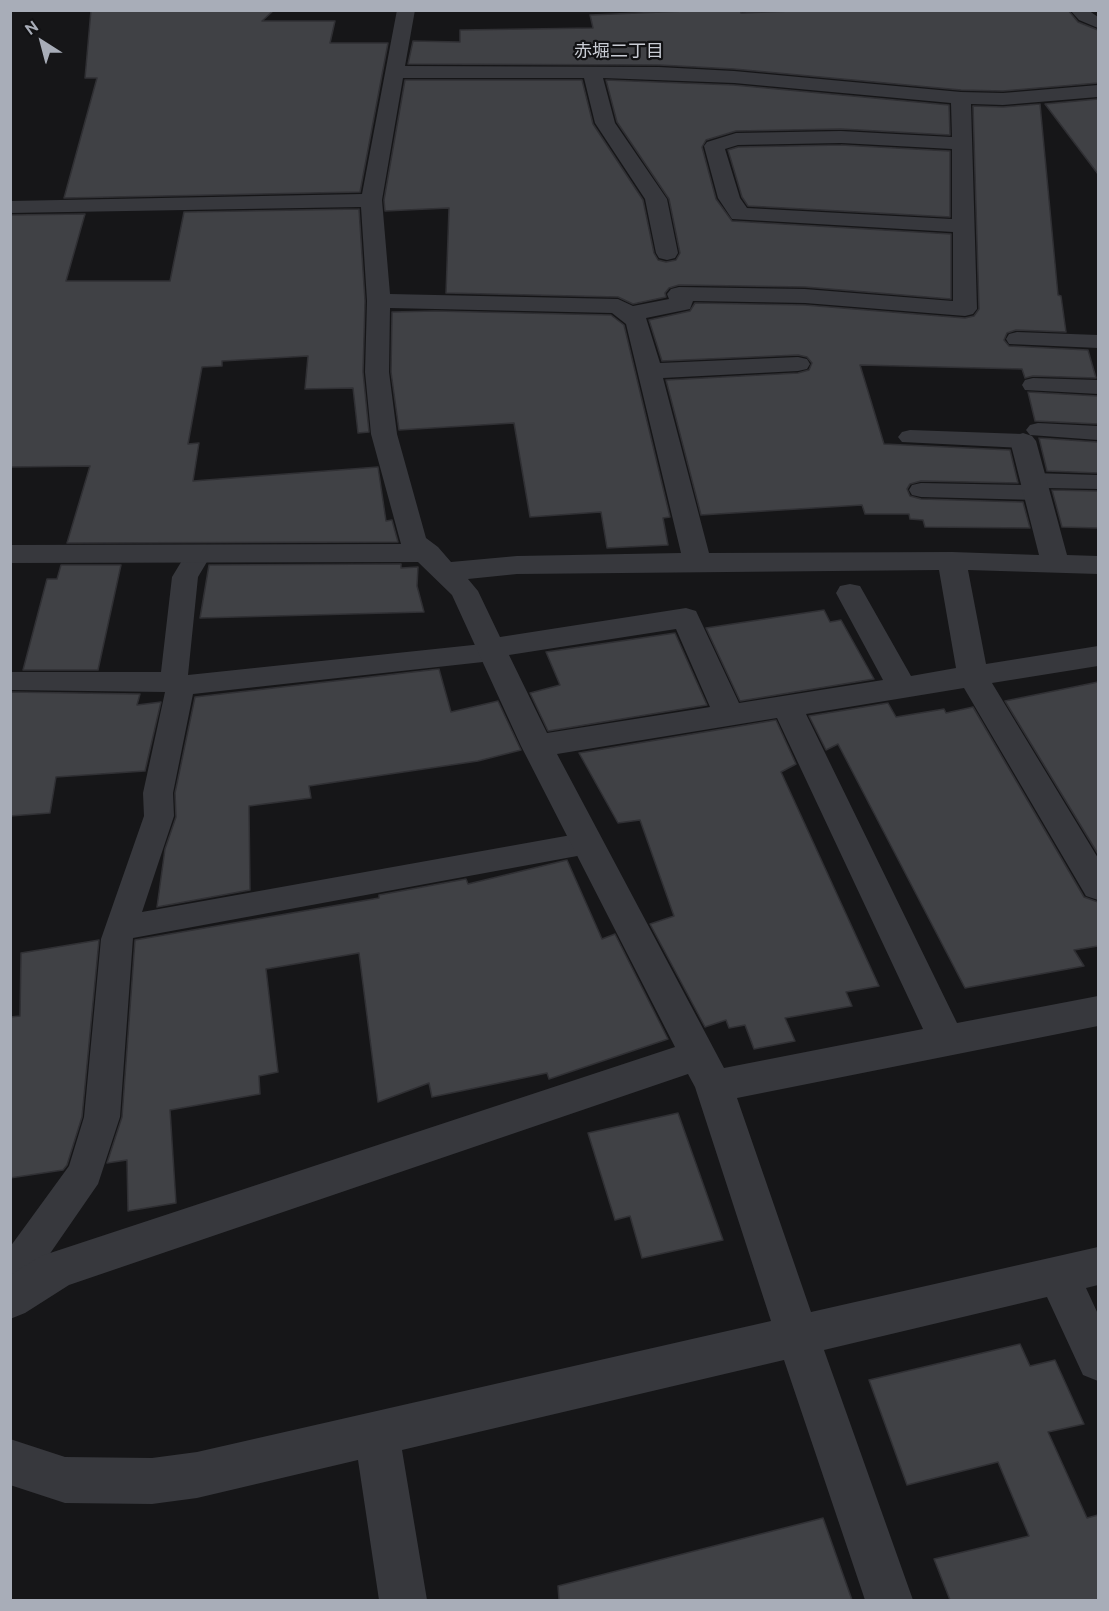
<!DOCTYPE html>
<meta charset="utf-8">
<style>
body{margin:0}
#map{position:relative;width:1109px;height:1611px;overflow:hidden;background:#161618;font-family:Ubuntu,sans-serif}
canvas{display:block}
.frame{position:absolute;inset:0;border:12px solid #a8adb8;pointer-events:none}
.north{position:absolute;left:12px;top:12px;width:60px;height:60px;-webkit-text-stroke:4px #111113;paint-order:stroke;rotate:324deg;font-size:16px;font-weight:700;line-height:24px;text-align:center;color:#a8adb8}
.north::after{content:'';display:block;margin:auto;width:21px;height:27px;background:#a8adb8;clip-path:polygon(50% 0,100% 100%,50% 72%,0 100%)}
</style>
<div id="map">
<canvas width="1109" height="1611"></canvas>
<div class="frame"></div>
<div class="north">N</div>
</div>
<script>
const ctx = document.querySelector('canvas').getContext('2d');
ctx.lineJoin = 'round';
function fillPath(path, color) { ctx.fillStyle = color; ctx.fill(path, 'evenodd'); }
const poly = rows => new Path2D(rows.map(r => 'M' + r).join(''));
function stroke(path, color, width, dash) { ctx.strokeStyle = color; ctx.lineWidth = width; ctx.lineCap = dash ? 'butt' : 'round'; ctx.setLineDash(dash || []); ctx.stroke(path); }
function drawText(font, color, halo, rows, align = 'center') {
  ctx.font = font + ' Ubuntu,"Noto Sans JP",sans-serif'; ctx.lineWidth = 4.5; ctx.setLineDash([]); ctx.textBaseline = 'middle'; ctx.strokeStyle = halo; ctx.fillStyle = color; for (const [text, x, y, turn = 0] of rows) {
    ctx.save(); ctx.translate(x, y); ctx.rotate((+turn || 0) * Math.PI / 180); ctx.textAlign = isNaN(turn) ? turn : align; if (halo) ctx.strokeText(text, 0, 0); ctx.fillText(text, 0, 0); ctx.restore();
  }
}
const building = poly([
 [91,10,274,10,262,21,335,21,330,43,388,43,360,192,64,198,97,78,85,78,91,10],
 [710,10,740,10,741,13,818,10,1068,10,1078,22,1098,30,1098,83,1003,91,961,90,734,69,659,65,408,64,413,41,460,42,460,30,593,28,590,15,710,10],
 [405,80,582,80,593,124,643,200,654,253,658,260,666,262,676,260,680,253,669,199,617,122,606,80,734,85,949,105,950,135,841,129,736,131,706,140,702,147,716,199,732,221,951,234,951,299,805,287,679,285,669,288,665,293,666,297,633,304,618,297,446,293,449,208,385,211,384,200,405,80],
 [1098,99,1098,174,1045,104,1098,99],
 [1040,104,1058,295,1061,296,1066,332,1016,330,1007,333,1004,340,1009,346,1088,350,1096,378,1033,376,1025,378,1022,369,860,365,884,444,1010,450,1018,483,921,481,910,484,907,489,910,496,921,499,1023,502,1030,528,925,527,923,520,910,519,909,514,865,514,862,505,701,515,666,380,798,373,809,370,812,363,807,357,798,355,662,361,649,320,690,311,695,303,805,305,965,318,974,316,979,309,973,106,1003,107,1040,104],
 [841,145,950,151,950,217,748,206,742,197,728,150,738,147,841,145],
 [359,209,365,301,363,372,369,432,358,433,353,388,305,389,308,356,222,361,222,366,202,367,188,444,199,443,193,481,378,467,386,521,392,520,398,542,67,543,90,466,10,467,10,215,85,214,66,281,170,281,184,212,359,209],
 [435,311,611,315,624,325,670,517,663,518,668,545,607,548,601,512,530,517,514,423,399,430,391,372,392,312,435,311],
 [1028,392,1098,396,1098,424,1035,421,1028,392],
 [1039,438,1098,442,1098,473,1047,471,1039,438],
 [1052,490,1098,491,1098,528,1062,527,1052,490],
 [401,564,401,568,418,567,417,586,424,612,200,618,209,565,401,564],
 [61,565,121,565,98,670,23,670,47,579,57,579,61,565],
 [824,610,830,622,841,620,874,679,740,701,706,628,824,610],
 [675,633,707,705,548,731,530,693,560,685,546,652,675,633],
 [439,669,451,712,498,701,521,750,478,761,309,786,311,798,249,806,250,890,157,907,165,849,176,817,175,793,195,697,439,669],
 [1098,682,1098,854,1005,701,1098,682],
 [10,692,140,694,137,705,161,702,145,771,56,777,50,813,10,816,10,692],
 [888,703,896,717,944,709,946,713,973,707,1084,897,1098,902,1098,946,1074,950,1084,966,965,988,838,744,826,750,809,716,888,703],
 [776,720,796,764,781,772,879,986,846,992,852,1006,785,1018,795,1041,754,1049,745,1025,729,1028,726,1020,705,1027,650,924,674,916,640,820,618,823,579,753,776,720],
 [567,860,602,939,615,934,668,1039,549,1079,547,1073,432,1097,429,1083,378,1102,359,953,266,969,278,1072,259,1076,260,1094,170,1110,176,1203,128,1211,127,1160,107,1163,122,1117,135,940,379,898,379,895,466,879,468,884,567,860],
 [99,940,82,1117,67,1165,63,1170,10,1178,10,1017,20,1016,21,953,99,940],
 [678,1113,723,1240,642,1258,630,1216,615,1220,588,1133,678,1113],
 [1020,1344,1030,1366,1055,1360,1084,1424,1048,1432,1087,1518,1098,1515,1098,1600,950,1600,934,1559,1029,1536,998,1462,907,1485,869,1380,1020,1344],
 [823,1518,852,1600,559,1600,558,1586,823,1518]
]);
fillPath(building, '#404145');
stroke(building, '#303034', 1.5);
fillPath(poly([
 [1070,10,1088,10,1098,17,1098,28,1079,20,1070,10],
 [1017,332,1098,335,1098,348,1009,344,1006,339,1009,334,1017,332],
 [1033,378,1098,380,1098,394,1025,390,1022,385,1025,380,1033,378],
 [1038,423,1098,426,1098,440,1030,435,1026,430,1030,425,1038,423],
 [910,430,1023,434,1031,436,1035,441,1031,446,1023,448,902,442,898,437,902,432,910,430],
 [1033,473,1098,475,1098,489,1045,488,1049,493,1046,498,1037,500,921,497,912,495,909,490,912,485,921,483,1025,485,1021,480,1024,475,1033,473],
 [198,547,207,549,211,555,198,577,188,675,492,643,502,646,506,652,502,658,492,661,193,694,173,793,174,816,142,912,588,832,599,835,603,843,599,851,588,854,133,938,120,1117,98,1184,40,1268,47,1288,42,1301,28,1306,14,1301,10,1292,10,1247,69,1166,84,1117,101,939,144,816,143,793,165,692,10,690,10,672,161,672,172,577,189,549,198,547]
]), '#37383d');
fillPath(poly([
 [397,10,415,10,405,66,659,67,734,71,961,92,1003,93,1098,85,1098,97,1003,105,971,104,977,309,973,314,965,316,805,303,693,301,690,309,646,318,660,363,798,357,807,359,810,364,807,369,798,371,663,378,709,553,952,552,1039,555,1010,441,1014,436,1023,433,1032,436,1036,441,1067,555,1098,556,1098,574,968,570,986,664,1098,646,1098,666,992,683,1098,858,1098,900,1086,896,964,688,806,714,957,1023,1098,996,1098,1026,737,1098,811,1312,1098,1247,1098,1285,1086,1288,1098,1314,1098,1381,1083,1375,1047,1297,824,1350,913,1600,865,1600,784,1360,402,1450,427,1600,379,1600,358,1460,197,1498,152,1504,65,1503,10,1485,10,1439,65,1457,152,1458,197,1452,771,1321,695,1087,688,1074,69,1285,25,1313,10,1319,10,1275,41,1256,675,1047,521,746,452,595,418,562,10,563,10,545,401,544,371,434,365,372,367,301,361,207,10,213,10,201,362,194,397,10],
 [403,78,584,78,595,123,645,199,656,253,659,258,667,260,675,258,678,253,667,199,615,123,603,78,734,83,951,103,952,137,841,131,736,133,707,142,704,146,718,198,732,219,953,232,953,301,805,289,679,287,671,289,667,294,669,299,633,306,618,299,390,294,382,200,403,78],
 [841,143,952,149,952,219,747,208,740,198,725,149,738,145,841,143],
 [390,308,612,313,626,324,681,553,517,556,451,562,438,547,426,538,397,434,389,372,390,308],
 [939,570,956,668,911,676,860,586,850,584,840,586,836,593,883,680,739,703,696,611,686,608,500,637,478,591,468,579,517,574,939,570],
 [676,629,710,707,547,733,509,655,676,629],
 [777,718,923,1029,724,1068,557,754,777,718]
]), '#37383d');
drawText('18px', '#c9ccd4', '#111113', [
 ["赤堀二丁目",619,51]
]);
</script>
